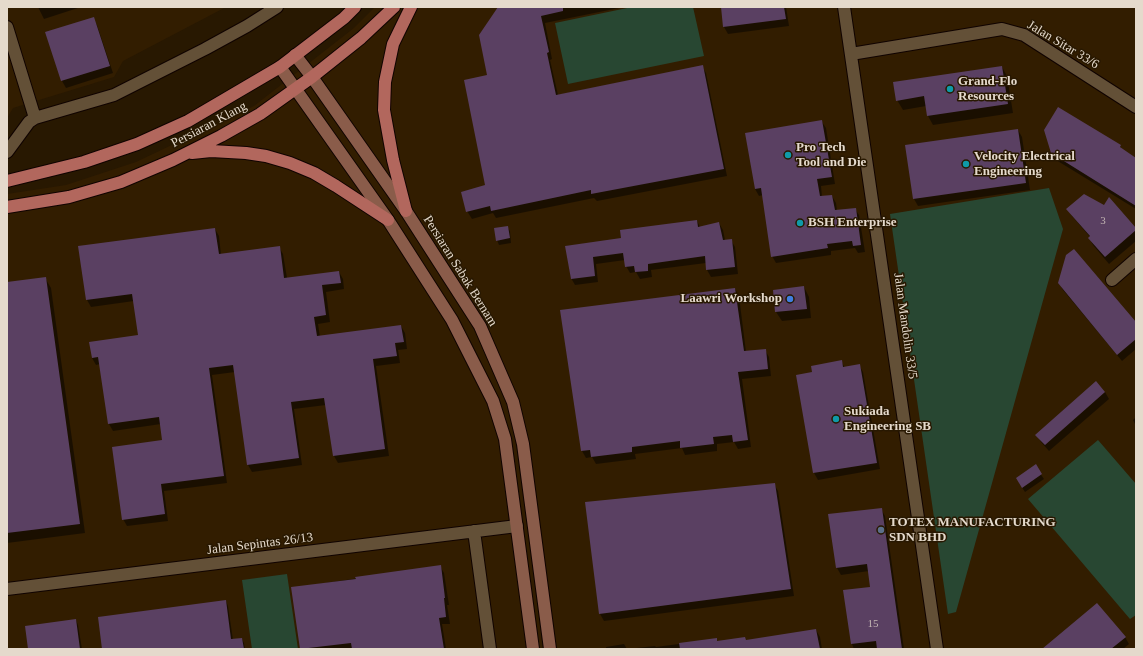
<!DOCTYPE html>
<style>
body{margin:0}
#map{position:relative;width:1143px;height:656px;overflow:hidden;background:#281801;font-family:Georgia,serif}
canvas{display:block}
.frame{position:absolute;inset:0;border:8px solid #e5dacc;pointer-events:none}
</style>
<div id="map">
<canvas width="1143" height="656"></canvas>
<div class="frame"></div>
</div>
<script>
const ctx = document.querySelector('canvas').getContext('2d');
ctx.lineJoin = 'round';
function fillPath(path, color) { ctx.fillStyle = color; ctx.fill(path, 'evenodd'); }
const poly = rows => new Path2D(rows.map(r => 'M' + r).join(''));
function stroke(path, color, width, dash) { ctx.strokeStyle = color; ctx.lineWidth = width; ctx.lineCap = dash ? 'butt' : 'round'; ctx.setLineDash(dash || []); ctx.stroke(path); }
function drawText(font, color, halo, rows, align = 'center') {
  ctx.font = font + ' Georgia,serif'; ctx.lineWidth = 3; ctx.setLineDash([]); ctx.textBaseline = 'middle'; ctx.strokeStyle = halo; ctx.fillStyle = color; for (const [text, x, y, turn = 0] of rows) {
    ctx.save(); ctx.translate(x, y); ctx.rotate((+turn || 0) * Math.PI / 180); ctx.textAlign = isNaN(turn) ? turn : align; if (halo) ctx.strokeText(text, 0, 0); ctx.fillText(text, 0, 0); ctx.restore();
  }
}
fillPath(poly([
 [7,7,226,7,123,61,114,77,13,108,7,118],
 [375,7,1136,7,1136,649,7,649,7,194,66,185,136,162,254,106,354,28]
]), '#321d00');
fillPath(poly([
 [632,7,693,7,704,56,568,84,555,23],
 [1049,188,1063,229,956,612,948,614,890,214],
 [1098,440,1136,484,1136,615,1130,619,1028,499],
 [287,574,298,649,252,649,242,580]
]), '#284732');
fillPath(poly([
 [38,7,81,7,44,19],
 [499,7,624,7,545,23,552,59,550,60,558,95,702,66,706,73,727,176,597,201,594,198,496,218,493,213,472,219,467,211,486,186,489,76],
 [722,7,789,7,786,7,789,26,728,34,724,27],
 [93,18,97,25,113,73,66,88,62,81,46,33],
 [1002,67,1007,76,1013,113,933,125,928,116,926,106,903,110,897,100],
 [822,122,826,128,835,184,821,186,822,197,832,196,836,203,837,211,855,209,859,215,865,252,858,253,855,248,831,251,831,255,776,263,772,256,763,195,759,196,755,189],
 [1018,130,1022,137,1030,190,918,206,914,199,906,146],
 [1120,146,1122,150,1135,158,1136,156,1136,209,1056,160,1052,152],
 [1109,199,1136,230,1136,241,1109,264,1093,245,1089,238,1090,237,1072,216,1068,209,1104,207],
 [697,221,700,227,719,223,723,230,725,240,731,240,735,247,738,274,711,277,707,270,706,263,651,270,652,277,640,279,636,272,630,273,626,266,625,260,596,264,598,282,575,285,571,278,566,246,622,239],
 [507,227,510,231,511,243,499,245,497,240],
 [215,229,219,236,221,255,279,247,283,254,287,278,339,272,343,279,344,289,326,292,330,322,318,324,320,337,401,326,405,333,407,349,398,350,400,363,376,366,389,456,338,463,334,456,326,405,294,409,302,465,252,472,248,465,235,372,212,375,227,483,164,491,168,521,127,526,123,519,163,441,161,424,113,431,109,424,100,364,96,365,92,358,139,336,134,301,91,307,87,300,79,247],
 [45,278,51,288,85,533,7,543,7,283],
 [1059,283,1136,324,1136,349,1122,361,1063,290],
 [804,287,809,297,811,318,782,321,776,312],
 [735,289,739,296,746,352,765,350,769,357,771,376,742,379,751,447,738,449,734,442,717,444,717,451,685,455,682,448,635,454,636,459,596,464,592,457,586,458,582,451,561,311],
 [841,361,845,368,859,365,863,372,880,469,818,480,814,473,813,373],
 [1105,392,1109,399,1049,451,1041,442,1037,435],
 [1136,417,1136,426,1133,420],
 [1035,466,1044,479,1025,492,1019,483],
 [774,484,778,491,794,596,604,621,600,614,587,503],
 [881,509,885,516,904,649,854,649,852,644,844,591,871,588,869,571,841,575,837,568,829,515],
 [440,566,444,573,449,605,447,605,450,624,442,624,446,649,301,649,292,588],
 [226,601,228,606,233,640,242,639,244,643,245,649,103,649],
 [76,620,78,625,82,649,29,649],
 [816,630,820,637,822,649,606,649,606,647,624,644,627,649,655,646,656,647,716,639,718,642,745,638,746,641],
 [1125,637,1129,644,1123,649,1044,649]
]), '#0007');
fillPath(poly([
 [498,7,563,7,563,11,541,16,549,52,547,53,556,95,703,65,724,169,591,194,591,190,491,211,490,206,466,212,461,192,485,185,464,80,487,75,479,35],
 [721,7,784,7,786,19,723,27],
 [94,17,110,66,61,81,45,32],
 [1002,66,1008,104,927,116,924,96,896,101,893,82],
 [1058,107,1121,145,1120,147,1136,158,1136,206,1051,153,1044,130],
 [822,120,832,177,817,179,820,196,832,195,835,210,856,208,861,245,853,246,852,241,827,244,828,248,771,257,761,188,755,189,745,133],
 [1018,129,1026,183,913,199,905,145],
 [1084,194,1104,205,1109,197,1136,228,1136,230,1105,257,1088,238,1090,236,1066,209],
 [697,220,698,227,719,222,723,240,732,239,735,267,706,270,705,256,648,264,648,271,635,272,634,266,625,267,623,253,593,257,595,276,571,279,565,246,621,238,620,230],
 [508,226,510,238,496,241,494,228],
 [215,228,219,254,280,246,284,278,339,271,341,283,322,285,326,315,314,317,317,336,401,325,404,342,395,343,397,356,373,359,385,449,333,456,324,398,291,402,299,458,247,465,233,365,209,368,224,476,161,484,165,514,122,520,112,447,162,440,159,417,108,424,98,357,92,358,89,342,138,335,132,294,86,300,78,246],
 [1074,249,1136,322,1136,339,1117,355,1058,283,1066,255],
 [46,277,80,524,7,533,7,282],
 [804,286,807,309,775,312,773,290],
 [735,288,744,351,766,349,768,369,738,372,748,440,733,442,732,435,713,437,714,444,680,448,680,441,632,447,632,452,591,457,590,450,581,451,560,310],
 [842,360,843,367,860,364,877,463,813,473,796,375,812,372,811,366],
 [1096,381,1105,392,1045,445,1035,435],
 [1036,464,1042,474,1022,488,1016,478],
 [775,483,791,589,599,614,585,502],
 [882,508,896,607,902,649,877,649,876,641,851,644,843,590,870,587,867,564,836,568,828,514],
 [441,565,445,598,444,598,446,617,439,618,444,649,352,649,351,643,300,649,291,587,356,579,355,577],
 [226,600,231,639,242,638,244,649,102,649,98,617],
 [1097,603,1126,637,1111,649,1042,649],
 [76,619,80,649,28,649,25,626],
 [816,629,820,649,680,649,679,643,717,638,717,641,745,637,746,640]
]), '#5a4062');
const street = poly([
 [844,7,937,649],
 [7,27,35,118],
 [851,54,1002,29,1024,35,1136,107],
 [7,152,29,122,35,118,114,95,205,49,247,26,277,7],
 [1112,280,1136,259],
 [474,531,490,649],
 [7,589,517,526]
]);
const secondary = poly([
 [295,55,312,77,406,211,480,326,513,402,523,444,550,649],
 [280,67,388,220,452,320,493,401,505,439,533,649]
]);
const primary = poly([
 [192,153,211,151,246,153,266,156,290,163,314,173,336,186,388,220],
 [7,181,84,162,137,144,188,121,280,67,344,18,355,7],
 [7,207,69,197,121,182,173,160,221,136,260,114,312,77,361,38,394,7],
 [406,211,393,160,384,110,385,82,393,44,411,7]
]);
stroke(street, '#100300', 14);
stroke(secondary, '#100300', 14);
stroke(primary, '#100300', 14);
stroke(street, '#635037', 12);
stroke(secondary, '#8a5c4a', 12);
stroke(primary, '#b2675d', 12);
for (const [x, y, r, color] of [
 [950,89,4,"#0f9aa8"],
 [788,155,4,"#0f9aa8"],
 [966,164,4,"#0f9aa8"],
 [800,223,4,"#0f9aa8"],
 [790,299,4,"#3f7fe0"],
 [836,419,4,"#0f9aa8"],
 [881,530,4,"#5c6f8a"]
]) { const dot = new Path2D(); dot.arc(x, y, r, 0, 2 * Math.PI); ctx.fillStyle = color; ctx.fill(dot); stroke(dot, '#281801', 1.5); }
drawText('11px', '#c2b4b2', null, [
 ["3",1103,221],
 ["15",873,624]
]);
drawText('13px', '#e5dacc', '#281801', [
 ["Jalan Sitar 33/6",1063,45,31],
 ["Persiaran Klang",209,125,-28],
 ["Persiaran Sabak Bernam",460,271,58],
 ["Jalan Mandolin 33/5",905,326,82],
 ["Jalan Sepintas 26/13",260,544,-7]
]);
drawText('bold 13px', '#e5dacc', '#281801', [
 ["Grand-Flo",958,82],
 ["Resources",958,97],
 ["Pro Tech",796,148],
 ["Tool and Die",796,163],
 ["Velocity Electrical",974,157],
 ["Engineering",974,172],
 ["BSH Enterprise",808,223],
 ["Laawri Workshop",782,299,"right"],
 ["Sukiada",844,412],
 ["Engineering SB",844,427],
 ["TOTEX MANUFACTURING",889,523],
 ["SDN BHD",889,538]
], 'left');
</script>
